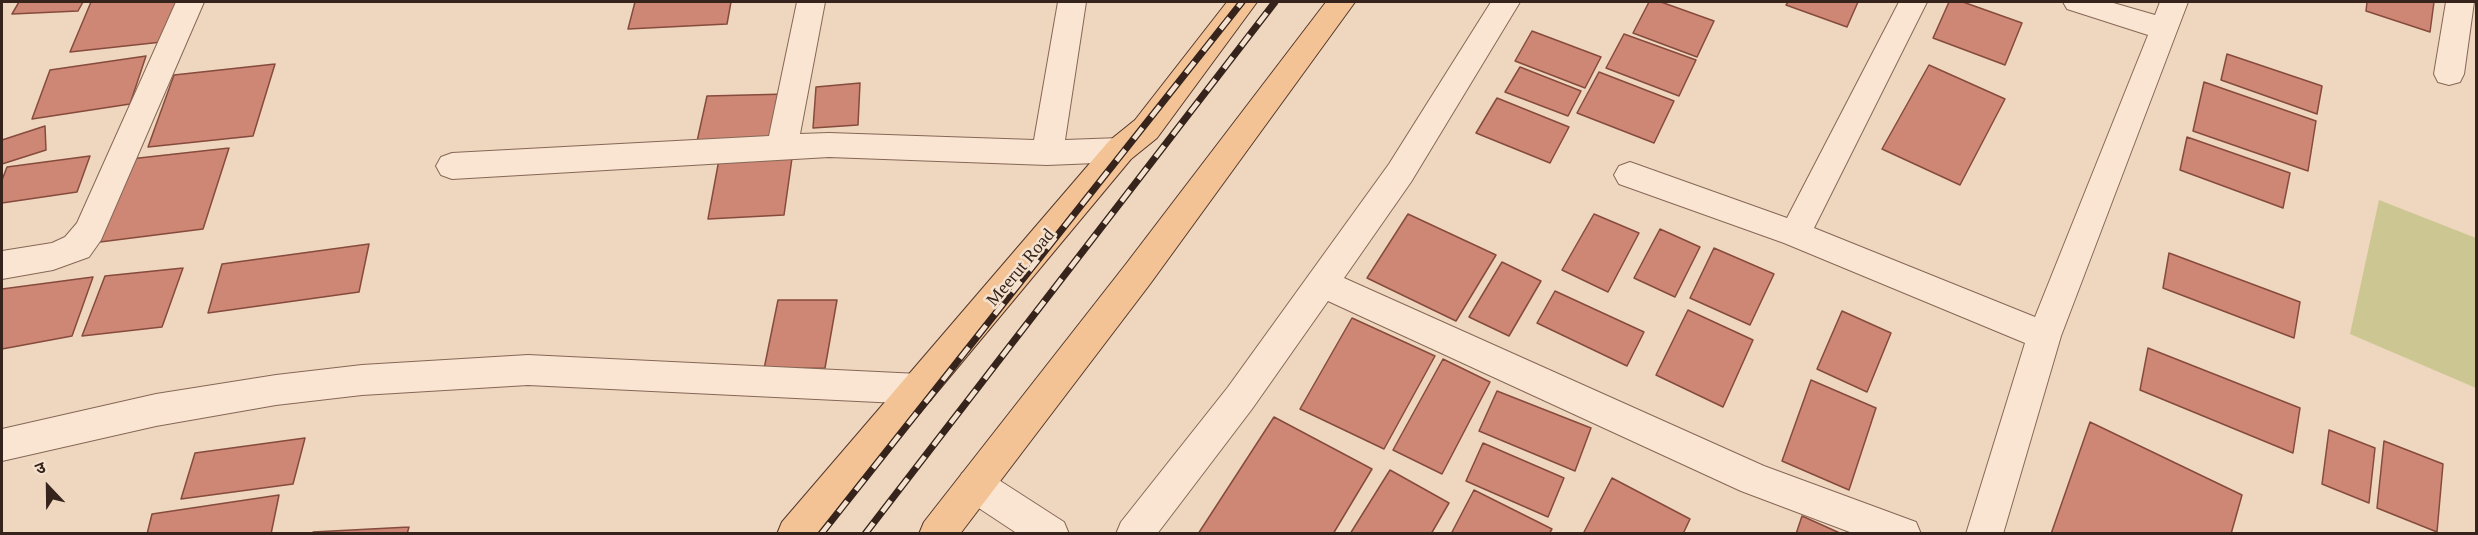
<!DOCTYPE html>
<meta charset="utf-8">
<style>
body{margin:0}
#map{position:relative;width:2478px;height:535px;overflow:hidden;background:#eed7be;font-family:Georgia,"Noto Sans Devanagari",serif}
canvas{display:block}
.frame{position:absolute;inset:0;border:3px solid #35231c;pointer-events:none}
.north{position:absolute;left:18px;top:457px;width:60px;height:60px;-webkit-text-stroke:4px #f5e2ce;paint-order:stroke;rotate:338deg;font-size:16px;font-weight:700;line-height:24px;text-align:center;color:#35231c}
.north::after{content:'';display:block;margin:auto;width:21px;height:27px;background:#35231c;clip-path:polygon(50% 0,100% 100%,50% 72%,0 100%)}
</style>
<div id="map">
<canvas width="2478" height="535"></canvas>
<div class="frame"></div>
<div class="north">उ</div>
</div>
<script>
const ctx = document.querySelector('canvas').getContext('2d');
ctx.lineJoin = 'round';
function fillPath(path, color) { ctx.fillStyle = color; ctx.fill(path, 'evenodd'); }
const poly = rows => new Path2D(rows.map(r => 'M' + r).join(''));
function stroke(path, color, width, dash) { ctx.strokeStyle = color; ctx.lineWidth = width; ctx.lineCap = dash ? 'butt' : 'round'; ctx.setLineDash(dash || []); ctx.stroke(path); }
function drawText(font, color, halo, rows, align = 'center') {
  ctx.font = font + ' Georgia,serif'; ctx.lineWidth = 5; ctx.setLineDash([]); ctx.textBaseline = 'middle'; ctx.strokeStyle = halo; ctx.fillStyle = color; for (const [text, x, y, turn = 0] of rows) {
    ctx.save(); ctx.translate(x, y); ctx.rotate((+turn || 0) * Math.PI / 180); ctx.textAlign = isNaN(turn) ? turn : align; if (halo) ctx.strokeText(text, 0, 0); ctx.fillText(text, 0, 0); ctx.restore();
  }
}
fillPath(poly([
 [2379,200,2476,238,2476,388,2350,334]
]), '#ccc792');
const building = poly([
 [19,2,83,2,78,11,12,14,19,2],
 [91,2,177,2,162,42,70,52,91,2],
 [635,2,731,2,727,24,628,29,635,2],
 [1649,2,1661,2,1714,21,1697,57,1633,33,1649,2],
 [1788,2,1858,2,1847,27,1786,5,1788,2],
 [1949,2,1963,2,2022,23,2005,65,1933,38,1949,2],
 [2367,2,2434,2,2430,32,2366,11,2367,2],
 [1532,31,1601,57,1585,88,1515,61,1532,31],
 [1624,34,1696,60,1679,96,1606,68,1624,34],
 [2227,54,2322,86,2317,114,2221,80,2227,54],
 [146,56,130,104,32,119,50,70,146,56],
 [275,64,253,136,148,147,174,75,275,64],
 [1929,65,2005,99,1960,185,1882,149,1929,65],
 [1520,67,1581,91,1568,116,1505,92,1520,67],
 [1599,72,1674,101,1654,143,1577,113,1599,72],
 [2204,82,2316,121,2308,171,2193,131,2204,82],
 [860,83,858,125,813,128,816,87,860,83],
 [788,94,779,144,696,146,707,96,788,94],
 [1497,98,1569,127,1550,163,1476,133,1497,98],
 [45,126,46,150,2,164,2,140,45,126],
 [2187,137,2290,173,2283,208,2180,170,2187,137],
 [229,148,203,229,100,242,130,159,229,148],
 [793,151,784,215,708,219,720,154,793,151],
 [90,156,77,192,2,203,2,180,7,167,90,156],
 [1408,214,1496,255,1456,321,1367,278,1408,214],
 [1594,214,1639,233,1608,292,1562,270,1594,214],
 [1660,229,1700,247,1675,297,1634,278,1660,229],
 [369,244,359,292,208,313,222,264,369,244],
 [1714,248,1774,274,1750,325,1690,298,1714,248],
 [2169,253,2300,302,2294,338,2163,288,2169,253],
 [1502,262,1541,281,1509,336,1469,317,1502,262],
 [183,268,162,327,82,336,105,276,183,268],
 [93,277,72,336,2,349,2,289,93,277],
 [1555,291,1644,332,1627,366,1537,323,1555,291],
 [778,300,837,300,825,368,764,369,778,300],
 [1688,310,1753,340,1723,407,1656,375,1688,310],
 [1842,311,1891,333,1867,392,1817,369,1842,311],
 [1352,318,1435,356,1384,449,1300,409,1352,318],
 [2148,348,2300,408,2293,453,2140,390,2148,348],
 [1443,359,1490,382,1442,474,1393,450,1443,359],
 [1811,380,1876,408,1849,490,1782,461,1811,380],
 [1497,391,1591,428,1575,471,1479,431,1497,391],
 [1274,417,1372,469,1333,534,1198,534,1274,417],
 [2090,422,2242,495,2231,534,2051,534,2090,422],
 [2329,430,2375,448,2369,503,2322,484,2329,430],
 [305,438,293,484,181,499,195,453,305,438],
 [2384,441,2443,464,2437,532,2377,508,2384,441],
 [1483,443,1564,478,1548,517,1466,481,1483,443],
 [1390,470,1449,503,1431,534,1350,534,1390,470],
 [1612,478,1690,519,1683,534,1583,534,1612,478],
 [1474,490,1552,529,1549,534,1451,534,1474,490],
 [279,495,271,534,147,534,152,514,279,495],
 [1802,516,1842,534,1796,534,1802,516],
 [409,527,407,534,312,534,313,532,409,527]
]);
fillPath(building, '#cd8774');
stroke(building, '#864b3d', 1.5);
const street = poly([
 [176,2,204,2,101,240,89,257,53,270,2,279,2,251,52,243,65,237,77,223,176,2],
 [797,2,825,2,800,134,829,133,1034,140,1058,2,1086,2,1065,140,1120,138,1131,141,1136,150,1131,159,1120,162,1047,165,829,157,452,179,441,175,436,166,441,157,452,153,769,136,797,2],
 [1491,2,1520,2,1411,182,1344,278,1764,466,1916,522,1921,534,1855,534,1741,491,1328,301,1252,409,1157,534,1116,534,1121,522,1228,387,1389,164,1491,2],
 [1899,2,1927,2,1814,228,2035,317,2148,35,2067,9,2063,2,2110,2,2155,15,2160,2,2188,2,2061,336,2003,534,1966,534,2025,343,1784,243,1619,184,1614,175,1619,166,1630,162,1787,218,1899,2],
 [2446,2,2474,2,2464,74,2460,82,2449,85,2438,82,2434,74,2446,2],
 [528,355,919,374,931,378,936,389,931,400,919,404,528,385,362,395,276,405,156,426,2,461,2,429,156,394,276,375,362,365,528,355],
 [975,468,988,473,1064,522,1069,534,1018,534,962,497,957,485,962,473,975,468]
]);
const primary = poly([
 [1227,2,1257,2,1157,138,1131,159,819,534,777,534,782,522,1109,141,1135,120,1227,2],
 [1326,2,1355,2,1150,284,960,534,919,534,924,522,1126,264,1326,2]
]);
stroke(street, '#866757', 2);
stroke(primary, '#54372c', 2);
fillPath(street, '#f9e5d1');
fillPath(primary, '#f3c395');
const rail = poly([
 [821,534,1242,2],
 [865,534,1275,2]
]);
stroke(rail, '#35231c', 7);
stroke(rail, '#f5e2ce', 4.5, [14]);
drawText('18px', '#35231c', '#f5e2ce', [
 ["Meerut Road",1021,268,-50]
]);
</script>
